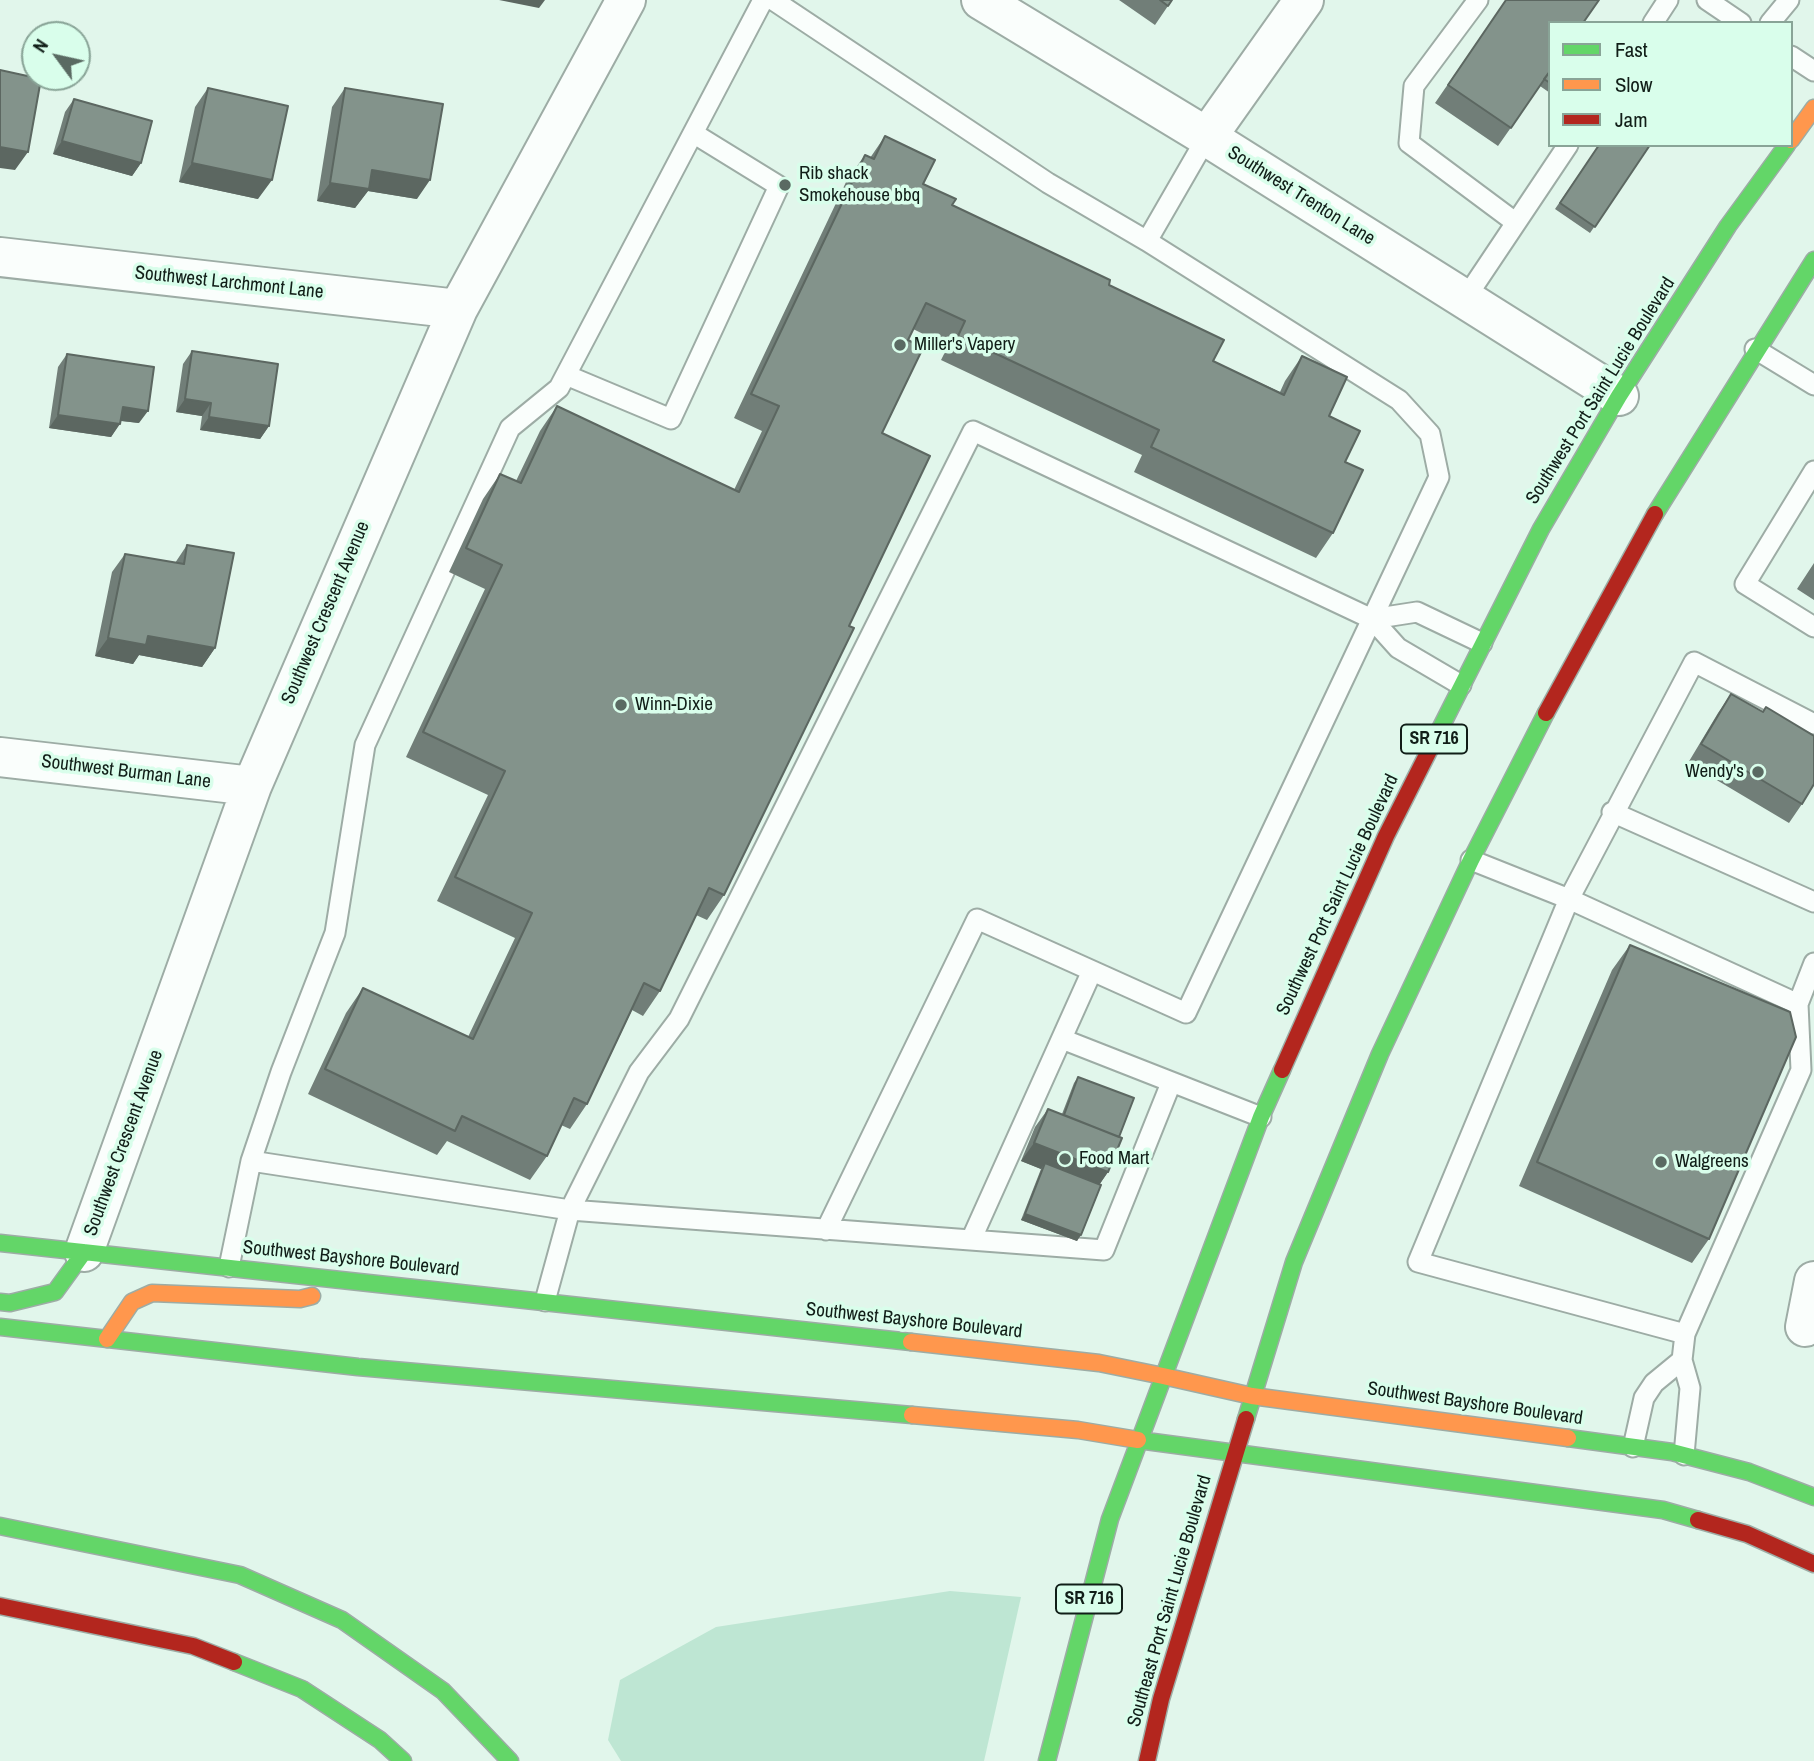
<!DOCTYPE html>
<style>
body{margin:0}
#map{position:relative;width:1814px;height:1761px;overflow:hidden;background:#e1f6eb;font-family:"Archivo Narrow",sans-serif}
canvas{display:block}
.legend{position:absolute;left:1548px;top:21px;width:245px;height:126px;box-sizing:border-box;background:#d9feeb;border:2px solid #89a497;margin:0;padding:9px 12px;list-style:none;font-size:21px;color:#111e18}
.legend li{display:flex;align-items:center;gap:14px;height:35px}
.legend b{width:35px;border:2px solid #89a497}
.north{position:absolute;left:21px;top:21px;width:70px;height:70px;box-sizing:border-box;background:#d9feeb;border:2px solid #89a497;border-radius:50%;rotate:303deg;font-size:19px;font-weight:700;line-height:28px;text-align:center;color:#111e18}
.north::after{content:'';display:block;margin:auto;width:24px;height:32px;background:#5a6a62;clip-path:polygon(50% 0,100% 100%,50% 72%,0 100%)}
</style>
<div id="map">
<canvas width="1814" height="1761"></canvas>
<ul class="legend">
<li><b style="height:9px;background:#63d668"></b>Fast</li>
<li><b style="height:9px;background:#ff974d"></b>Slow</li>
<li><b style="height:9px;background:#b3261e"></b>Jam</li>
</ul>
<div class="north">N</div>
</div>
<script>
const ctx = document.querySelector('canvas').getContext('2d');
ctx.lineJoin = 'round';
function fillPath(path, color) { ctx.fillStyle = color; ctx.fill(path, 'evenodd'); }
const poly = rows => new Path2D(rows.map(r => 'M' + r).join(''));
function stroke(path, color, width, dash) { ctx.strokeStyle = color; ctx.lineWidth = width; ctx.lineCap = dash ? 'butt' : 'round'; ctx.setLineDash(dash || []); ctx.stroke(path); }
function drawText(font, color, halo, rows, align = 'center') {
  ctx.font = font + ' "Archivo Narrow",sans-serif'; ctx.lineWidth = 7; ctx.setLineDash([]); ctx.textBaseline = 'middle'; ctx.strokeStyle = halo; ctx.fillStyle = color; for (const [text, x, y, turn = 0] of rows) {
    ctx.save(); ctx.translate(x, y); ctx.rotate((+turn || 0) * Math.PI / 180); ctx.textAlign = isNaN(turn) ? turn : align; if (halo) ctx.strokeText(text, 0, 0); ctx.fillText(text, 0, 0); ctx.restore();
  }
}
fillPath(poly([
 [950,1591,1021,1597,984,1761,621,1761,608,1740,620,1680,716,1627]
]), '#bee6d3');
const lane = poly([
 [773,0,1048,183,1147,241,1399,400,1430,434,1439,477,1186,1013,977,919,826,1230],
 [1478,0,1414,86,1409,143,1515,222],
 [1707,0,1741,23],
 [1653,23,1668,0],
 [1770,23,1789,0],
 [1791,56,1814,71],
 [1147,241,1207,137],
 [1465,299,1568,145],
 [1755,349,1814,385],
 [566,375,671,419,779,186,693,133],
 [1814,471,1745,584,1814,627],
 [1372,619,1417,612,1482,643],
 [1612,812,1814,902],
 [1471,860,1569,899,1798,1004,1801,1070,1685,1334,1682,1360,1690,1388,1684,1455],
 [1798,1004,1814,963],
 [1062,1039,1261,1117],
 [251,1161,570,1210,1104,1250,1171,1083],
 [971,1240,1092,971],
 [229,1267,251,1161,281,1072,335,933,365,745,510,428,559,388,763,0],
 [545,1301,570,1210,639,1072,679,1019,973,431,1372,619,1398,648,1461,685],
 [1685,1334,1418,1262,1569,899,1694,662,1814,724],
 [1633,1447,1644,1398,1654,1383,1682,1360]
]);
const street = poly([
 [981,0,1207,137,1619,396],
 [1207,137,1304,0],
 [0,257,458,309],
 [0,757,252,786],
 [84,1252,252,786,458,309,626,0],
 [1805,1327,1814,1281]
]);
const fast = poly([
 [1655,514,1814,260],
 [1436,737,1541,529,1619,396,1728,226,1787,145],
 [0,1243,911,1342],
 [0,1302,10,1303,55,1292,84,1252],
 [0,1327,358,1367,912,1415],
 [1246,1419,1294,1262,1380,1054,1471,860,1546,713],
 [1568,1438,1672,1452,1749,1472,1814,1497],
 [1138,1440,1663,1510,1698,1520],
 [0,1526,240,1575,342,1620,443,1691,510,1761],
 [234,1662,302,1689,380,1740,403,1761],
 [1047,1761,1110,1519,1261,1117,1282,1070]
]);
const slow = poly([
 [1791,140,1814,108],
 [107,1339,132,1302,152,1293,300,1299,312,1296],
 [911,1342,1099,1363,1163,1376],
 [1163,1376,1252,1396,1568,1438],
 [912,1415,1078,1430,1138,1440]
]);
const jam = poly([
 [1546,713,1655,514],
 [1282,1070,1386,836,1436,737],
 [1698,1520,1747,1534,1814,1564],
 [0,1606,193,1646,234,1662],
 [1147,1761,1161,1699,1246,1419]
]);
stroke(lane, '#9daca5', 23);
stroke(street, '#9daca5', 42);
stroke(fast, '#9daca5', 19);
stroke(slow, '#9daca5', 19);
stroke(jam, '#9daca5', 19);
stroke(lane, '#fafefc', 19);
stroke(street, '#fafefc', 38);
stroke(fast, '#63d668', 16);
stroke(slow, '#ff974d', 16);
stroke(jam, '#b3261e', 16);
fillPath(poly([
 [1119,0,1172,0,1155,25],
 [1506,0,1550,23,1550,93,1540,86,1498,146,1435,103],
 [208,88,258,199,179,182,195,107],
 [345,88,417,199,368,191,355,208,317,201,332,107],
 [74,99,141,163,132,176,53,154,65,112],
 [885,136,923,184,952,205,1109,285,1213,361,1280,392,1285,381,1302,356,1329,416,1345,462,1333,533,1316,558,1134,472,1142,455,941,360,948,346,913,329,908,340,882,433,849,626,724,895,707,920,696,915,660,991,643,1016,632,1010,587,1104,570,1129,561,1125,547,1156,530,1180,447,1141,437,1155,308,1094,346,1013,363,988,468,1037,515,938,437,901,488,795,406,757,485,589,449,572,483,499,500,474,516,481,540,431,557,406,734,490,762,431,734,418,847,180,865,155,870,158],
 [1599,145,1650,145,1590,233,1555,209],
 [192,351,269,426,260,439,200,430,202,416,176,412,183,364],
 [67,354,139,423,121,421,111,437,49,428,58,367],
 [187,545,215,648,202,667,139,655,133,664,95,656,112,572,125,554,175,563],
 [1814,563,1814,600,1797,589],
 [1731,694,1802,804,1789,823,1688,763,1718,713],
 [1630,945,1709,1239,1692,1263,1519,1186,1612,970],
 [1078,1077,1119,1137,1108,1172,1099,1185,1077,1241,1021,1220,1041,1169,1021,1161,1035,1127,1048,1109,1062,1114,1074,1083]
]), '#717e78');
fillPath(poly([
 [499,0,545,0,539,8],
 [62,141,141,163,132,176,53,154],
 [0,147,28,152,15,170,0,168],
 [192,163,272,180,258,199,179,182],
 [372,170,430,180,417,199,368,191,355,208,317,201,330,183],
 [185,399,211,403,202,416,176,412],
 [123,407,148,411,139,423,114,420],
 [58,415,120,424,111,437,49,428],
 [209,417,269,426,260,439,200,430],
 [148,636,215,648,202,667,139,655,133,664,95,656,108,638],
 [1034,1143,1108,1172,1095,1191,1045,1163,1041,1169,1021,1161],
 [1025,1214,1081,1235,1077,1241,1021,1220]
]), '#5c6761');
const building = poly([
 [1160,0,1172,0,1168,6,1160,0],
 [1506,0,1599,0,1583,23,1550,23,1550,71,1511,128,1448,85,1506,0],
 [0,70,41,79,28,152,0,147,0,70],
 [1550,71,1550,83,1544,79,1550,71],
 [208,88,288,106,272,180,192,163,208,88],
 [345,88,443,104,430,180,372,170,369,189,330,183,345,88],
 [74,99,152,121,141,163,62,141,74,99],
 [885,136,935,160,923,184,956,199,952,205,1110,280,1109,285,1224,340,1213,361,1284,395,1302,356,1347,377,1329,416,1360,431,1345,462,1363,470,1333,533,1151,447,1159,430,958,336,965,321,926,303,908,340,923,348,882,433,930,456,849,626,854,628,724,895,709,888,660,991,644,983,587,1104,574,1098,547,1156,462,1116,455,1131,325,1069,363,988,473,1039,532,913,455,877,505,771,423,732,502,565,466,548,500,474,521,483,557,406,739,492,779,406,751,394,865,155,874,159,885,136],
 [1599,145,1650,145,1595,227,1560,203,1599,145],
 [192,351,278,364,269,426,209,417,211,403,185,399,192,351],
 [67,354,154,367,148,411,123,407,120,424,58,415,67,354],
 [187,545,234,553,215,648,148,636,146,645,108,638,125,554,184,564,187,545],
 [1731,694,1763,712,1766,707,1814,736,1814,784,1802,804,1701,744,1731,694],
 [1630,945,1790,1012,1796,1037,1709,1239,1537,1162,1630,945],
 [1078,1077,1134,1098,1119,1137,1064,1115,1078,1077],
 [1048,1109,1122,1138,1108,1172,1034,1143,1048,1109],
 [1045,1163,1101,1185,1081,1235,1025,1214,1045,1163]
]);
fillPath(building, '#83938b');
stroke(building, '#5c6761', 2);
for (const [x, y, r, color] of [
 [785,185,7,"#5a6a62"],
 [900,345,7,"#5a6a62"],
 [621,705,7,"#5a6a62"],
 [1758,772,7,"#5a6a62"],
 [1065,1159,7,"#5a6a62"],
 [1661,1162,7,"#5a6a62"]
]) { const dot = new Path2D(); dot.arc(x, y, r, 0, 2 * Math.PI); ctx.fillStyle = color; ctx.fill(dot); stroke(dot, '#d9feeb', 2.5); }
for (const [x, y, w] of [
 [1434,739,66],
 [1089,1599,66]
]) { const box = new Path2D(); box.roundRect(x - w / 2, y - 14.5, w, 29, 5); ctx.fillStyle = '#d9feeb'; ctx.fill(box); stroke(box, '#111e18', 2); }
drawText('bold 18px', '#111e18', null, [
 ["SR 716",1434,739],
 ["SR 716",1089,1599]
]);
drawText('19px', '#111e18', '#d9feeb', [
 ["Rib shack",799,174],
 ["Smokehouse bbq",799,196],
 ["Miller's Vapery",914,345],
 ["Winn-Dixie",635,705],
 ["Wendy's",1744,772,"right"],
 ["Food Mart",1079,1159],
 ["Walgreens",1675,1162]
], 'left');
drawText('19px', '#111e18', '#d9feeb', [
 ["Southwest Trenton Lane",1301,196,32],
 ["Southwest Larchmont Lane",229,283,6],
 ["Southwest Port Saint Lucie Boulevard",1601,391,-58],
 ["Southwest Crescent Avenue",326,613,-67],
 ["Southwest Burman Lane",126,772,7],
 ["Southwest Port Saint Lucie Boulevard",1338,895,-65],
 ["Southwest Crescent Avenue",124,1143,-70],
 ["Southwest Bayshore Boulevard",351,1259,6],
 ["Southwest Bayshore Boulevard",914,1321,6],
 ["Southwest Bayshore Boulevard",1475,1404,8],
 ["Southeast Port Saint Lucie Boulevard",1170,1601,-74]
]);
</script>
